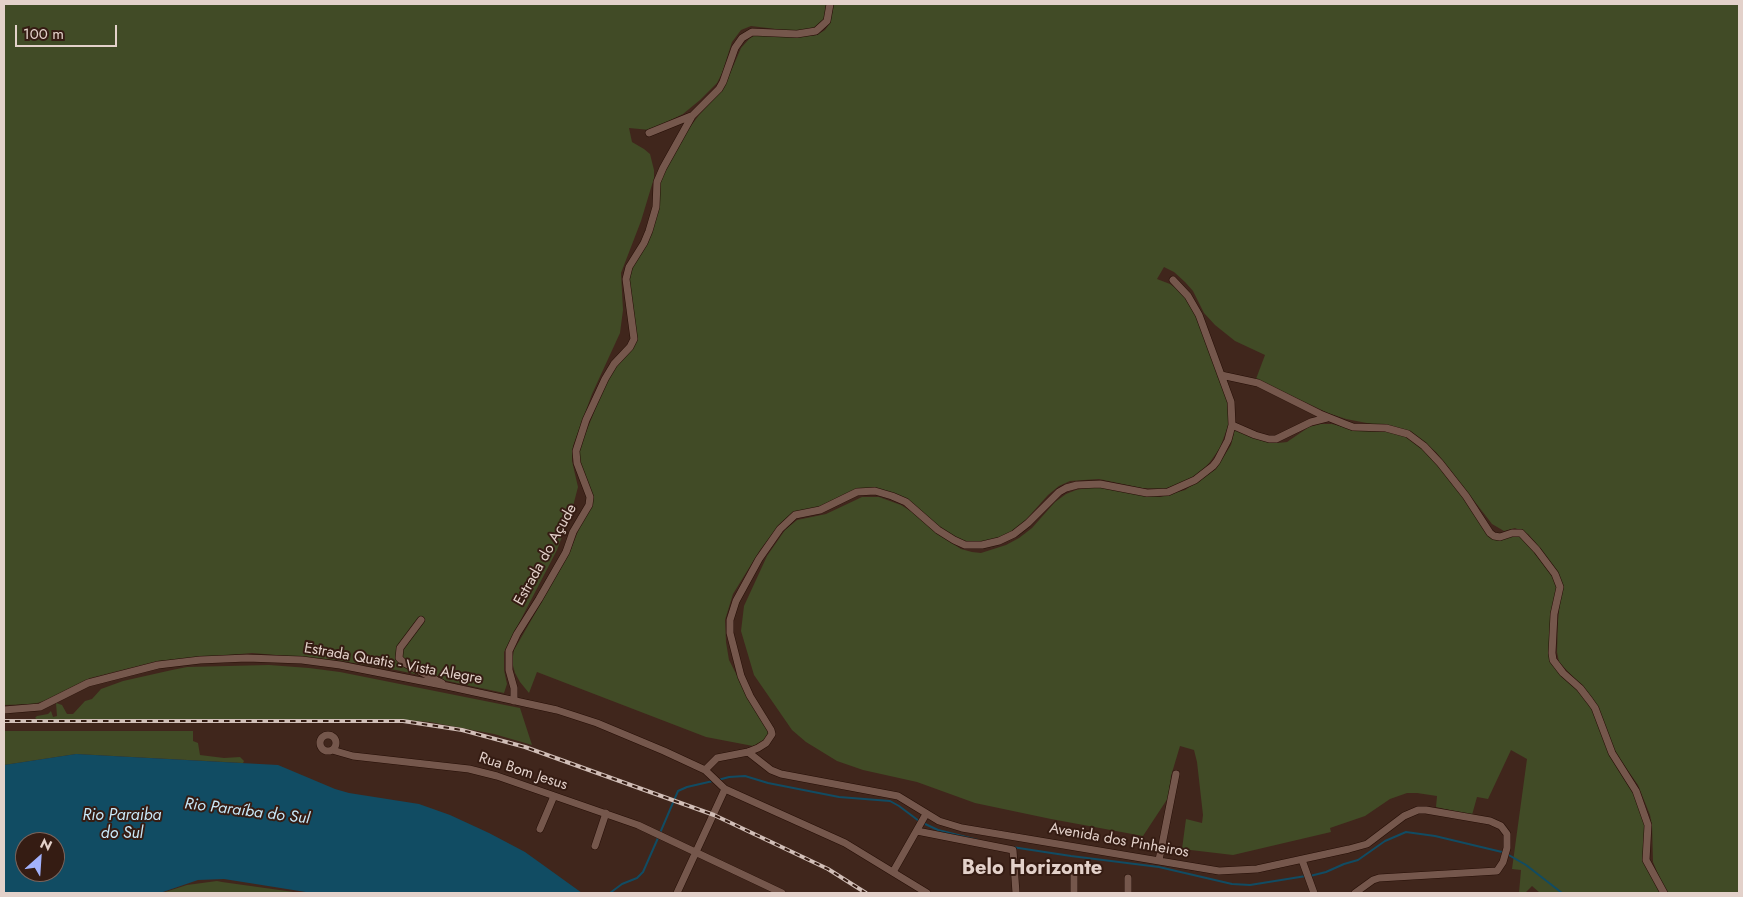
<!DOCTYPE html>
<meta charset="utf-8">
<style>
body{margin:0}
#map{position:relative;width:1743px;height:897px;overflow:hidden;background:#40261c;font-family:Jost,sans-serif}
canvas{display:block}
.frame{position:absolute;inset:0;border:5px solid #e3d1ca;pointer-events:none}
.north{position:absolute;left:15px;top:832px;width:50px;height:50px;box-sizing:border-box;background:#351c13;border:1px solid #7b645c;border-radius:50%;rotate:26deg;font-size:14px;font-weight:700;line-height:20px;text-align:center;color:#e3d1ca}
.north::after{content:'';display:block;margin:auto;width:18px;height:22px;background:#a2b2fd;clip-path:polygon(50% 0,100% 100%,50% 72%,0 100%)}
.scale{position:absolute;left:15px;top:25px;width:102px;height:22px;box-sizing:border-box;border:2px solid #e3d1ca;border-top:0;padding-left:6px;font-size:15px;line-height:18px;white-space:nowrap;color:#e3d1ca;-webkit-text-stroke:4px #351c13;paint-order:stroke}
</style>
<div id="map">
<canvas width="1743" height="897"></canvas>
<div class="frame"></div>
<div class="north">N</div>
<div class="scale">100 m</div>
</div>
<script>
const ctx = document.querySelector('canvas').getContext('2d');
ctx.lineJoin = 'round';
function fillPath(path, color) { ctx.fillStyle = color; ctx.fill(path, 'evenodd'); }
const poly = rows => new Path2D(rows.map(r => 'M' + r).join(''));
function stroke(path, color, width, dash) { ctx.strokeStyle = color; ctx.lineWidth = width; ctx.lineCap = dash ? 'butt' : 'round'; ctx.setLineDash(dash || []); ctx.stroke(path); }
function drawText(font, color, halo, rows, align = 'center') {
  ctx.font = font + ' Jost,sans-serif'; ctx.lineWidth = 4; ctx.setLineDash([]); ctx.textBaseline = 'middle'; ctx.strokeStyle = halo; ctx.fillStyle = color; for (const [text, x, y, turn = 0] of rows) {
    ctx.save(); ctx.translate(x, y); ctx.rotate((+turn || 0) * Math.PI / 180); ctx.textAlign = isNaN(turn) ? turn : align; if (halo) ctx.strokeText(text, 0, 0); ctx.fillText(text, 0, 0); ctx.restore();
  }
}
fillPath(poly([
 [4,4,826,4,825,16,822,22,810,30,792,31,751,26,741,30,732,42,722,73,717,83,700,100,683,114,650,130,629,128,632,142,644,149,650,154,654,170,654,178,641,221,621,273,623,310,620,333,592,394,573,446,572,461,578,487,572,510,557,550,504,652,504,670,507,684,504,693,396,670,336,660,252,653,157,661,90,678,47,700,34,704,4,705],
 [834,4,1739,4,1739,893,1668,893,1661,881,1653,862,1652,825,1650,815,1638,785,1617,755,1587,692,1559,662,1557,652,1558,621,1562,583,1536,543,1528,534,1515,528,1504,531,1492,524,1445,463,1436,452,1421,440,1377,425,1346,419,1328,413,1256,379,1265,355,1235,341,1215,325,1204,313,1193,291,1185,282,1174,272,1164,267,1157,279,1170,284,1181,292,1195,313,1227,400,1229,423,1220,448,1210,462,1198,475,1185,482,1164,489,1142,488,1099,479,1070,481,1059,486,1048,495,1023,523,1013,532,985,543,966,542,946,532,916,507,868,488,821,508,792,514,779,525,760,550,733,594,725,620,726,642,729,660,748,697,769,733,764,740,753,746,706,737,537,672,529,693,520,682,515,673,512,662,514,650,560,570,570,552,580,526,590,510,579,453,580,447,609,375,636,340,636,328,629,288,629,276,633,265,652,231,659,184,679,142,699,115,720,93,726,83,741,48,749,39,755,35,771,35,797,37,817,35,825,30,830,23],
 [1321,424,1332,424,1359,431,1395,432,1402,434,1422,447,1458,489,1486,533,1490,536,1520,535,1557,580,1551,658,1588,700,1631,785,1646,829,1644,861,1660,893,1540,893,1532,886,1525,893,1519,893,1521,870,1512,869,1527,759,1511,750,1488,799,1477,797,1472,815,1436,807,1437,796,1417,793,1407,793,1390,799,1365,816,1330,828,1331,832,1233,855,1182,849,1186,819,1202,823,1203,815,1197,762,1194,750,1180,746,1171,776,1168,798,1143,836,1051,819,975,803,917,782,863,770,837,761,806,742,792,730,754,675,741,631,744,606,767,556,785,530,797,520,826,514,862,497,879,497,901,505,912,512,935,532,961,549,972,552,981,553,1006,545,1019,538,1032,528,1055,502,1066,494,1076,490,1092,487,1108,488,1160,497,1185,490,1216,469,1231,445,1235,429,1278,443,1287,442,1309,427],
 [269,665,309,668,340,672,520,708,532,745,494,734,430,722,405,720,38,720,35,718,37,716,48,714,51,711,53,717,57,716,56,703,62,705,67,714,73,714,85,701,92,699,101,689,123,681,172,670,187,667],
 [4,731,193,731,193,741,198,743,200,755,224,758,240,757,244,761,243,763,76,754,4,765],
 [217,881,222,882,301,893,162,893,187,885]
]), '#414b26');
fillPath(poly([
 [76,754,278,765,335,789,349,793,419,804,450,815,489,833,525,852,582,893,312,893,224,879,198,880,160,893,4,893,4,765],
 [25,842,55,842,55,872,25,872]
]), '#114c63');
stroke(poly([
 [718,780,729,777,745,776,768,783,839,797,890,801,899,806,919,821],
 [923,823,938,830,978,840],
 [660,833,678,791,687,787,713,781],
 [1012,847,1071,856,1159,867,1232,884,1250,885,1306,876],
 [1507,854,1526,865,1562,893],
 [1310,876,1326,872,1344,864,1358,860,1385,841,1406,832,1435,836,1502,852],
 [610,893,622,884,637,878,643,872,658,838]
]), '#114c63', 2);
const minor = poly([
 [649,133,691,116],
 [1221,375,1258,383,1320,414,1345,424,1353,427,1386,428,1408,434,1424,446,1440,463,1466,496,1490,533,1494,536,1500,537,1512,533,1521,533,1537,550,1555,574,1560,587,1554,614,1552,653,1553,660,1563,673,1580,688,1590,701,1595,708,1612,753,1636,791,1648,825,1646,860,1664,893],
 [1232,425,1255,435,1269,439,1276,439,1311,422,1327,418],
 [421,620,400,648,399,658,404,663,442,683],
 [514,701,514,688,509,670,509,651,517,634,539,599,566,552,573,532,589,505,590,497,577,463,576,451,586,420,605,379,614,364,630,347,634,339,626,279,629,267,644,243,649,231,656,207,657,182,663,168,692,116,719,89,723,82,735,48,742,38,752,32,797,34,816,31,827,21,830,4],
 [4,710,40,707,88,683,158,665,200,660,247,658,302,660,340,665,447,686,557,710,597,723,664,751,705,770,725,789,845,843,927,893],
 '320 743a8 8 0 1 1 16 0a8 8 0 1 1-16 0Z',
 [332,750,353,756,469,769,497,776,638,825,782,893],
 [748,752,771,770,781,774,898,796,939,821,962,828,1219,871,1257,869,1349,849,1367,844,1404,816,1418,810,1426,810,1490,821,1501,826,1507,834,1507,848,1503,862,1497,871,1379,878,1373,880,1355,893],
 [705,770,717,758,748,752,758,748,766,743,772,734,771,730,750,696,741,676,730,633,730,620,736,601,759,559,780,529,795,515,820,510,857,492,875,491,892,496,906,502,938,530,954,540,965,545,982,545,999,541,1014,534,1028,523,1059,492,1066,488,1077,485,1100,484,1147,493,1168,492,1195,480,1213,466,1217,461,1228,440,1232,425,1231,402,1199,315,1188,296,1173,280],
 [540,829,554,796],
 [917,831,1013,850,1016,893],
 [595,846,606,813],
 [1159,860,1176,774],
 [1302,860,1314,893],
 [893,872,926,814],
 [677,893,725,789],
 [1074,893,1074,870],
 [1128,893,1128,878]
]);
stroke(minor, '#250e06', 8);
stroke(minor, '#75574c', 7);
const rail = poly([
 [4,721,403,721,462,730,525,747,714,815,828,869,866,893]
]);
stroke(rail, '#d1beb7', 4);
stroke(rail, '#351c13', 2, [5.5]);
drawText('15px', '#e3d1ca', '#351c13', [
 ["Estrada do Açude",546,555,-61],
 ["Estrada Quatis - Vista Alegre",393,664,10],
 ["Rua Bom Jesus",523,772,18],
 ["Avenida dos Pinheiros",1119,841,10]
]);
drawText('italic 16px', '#c8e8f8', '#351c13', [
 ["Rio Paraíba do Sul",247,812,7],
 ["Rio Paraiba",122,816],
 ["do Sul",122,834]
]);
drawText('bold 20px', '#e3d1ca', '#351c13', [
 ["Belo Horizonte",1032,869]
]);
</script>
